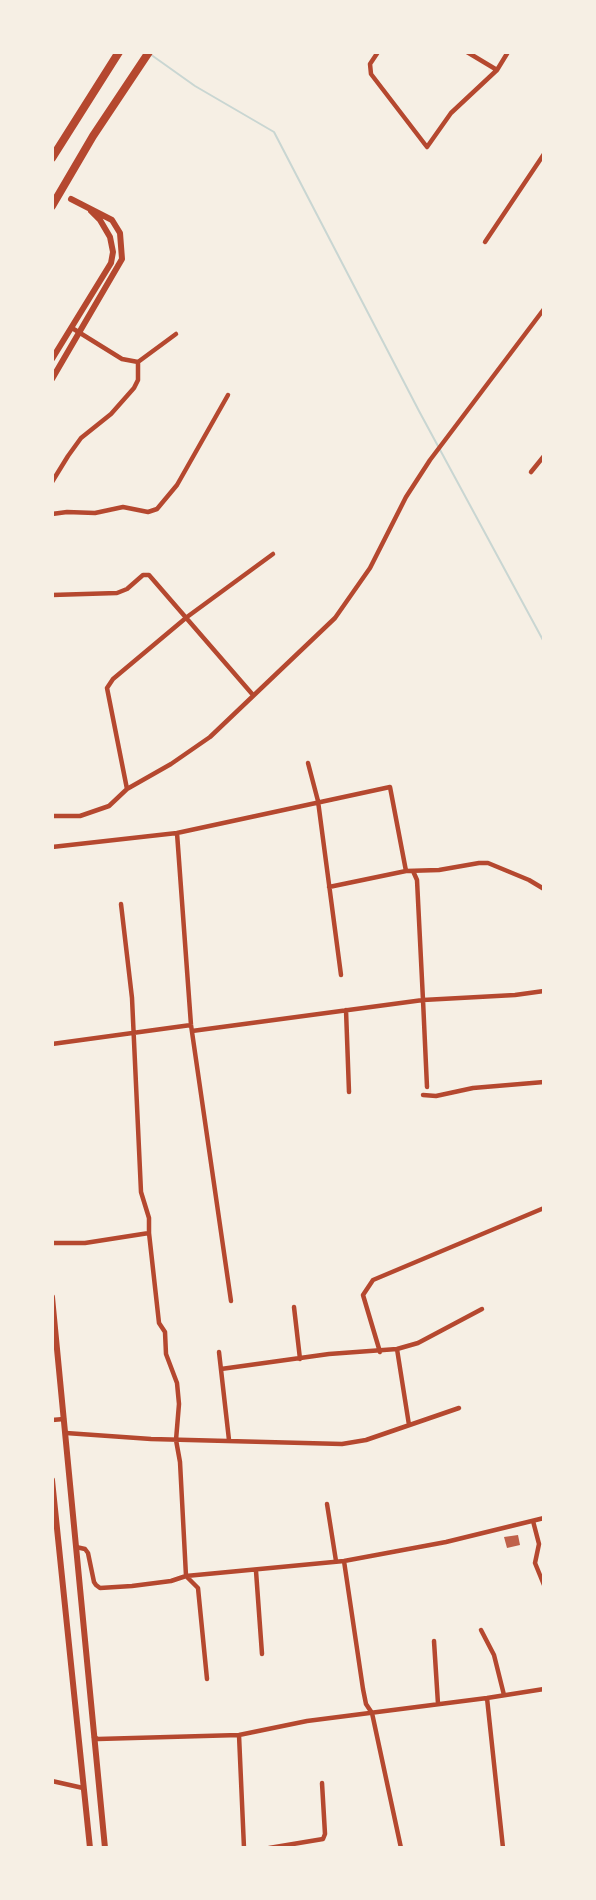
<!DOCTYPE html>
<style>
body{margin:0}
#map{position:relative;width:596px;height:1900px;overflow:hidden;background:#f6efe4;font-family:"Titillium Web",sans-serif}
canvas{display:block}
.frame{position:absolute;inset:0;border:54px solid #f6efe4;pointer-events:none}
</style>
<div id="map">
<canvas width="596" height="1900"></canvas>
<div class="frame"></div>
</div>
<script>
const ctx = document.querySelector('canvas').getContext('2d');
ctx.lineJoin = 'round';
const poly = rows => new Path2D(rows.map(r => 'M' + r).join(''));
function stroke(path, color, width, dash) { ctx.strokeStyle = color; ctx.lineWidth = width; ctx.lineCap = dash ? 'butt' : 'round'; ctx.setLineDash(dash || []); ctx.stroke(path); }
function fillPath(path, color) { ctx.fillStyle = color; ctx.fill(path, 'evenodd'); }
stroke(poly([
 [150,54,195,86,274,132,419,411,544,642]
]), '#c9d6d2', 2);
fillPath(poly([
 [518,1535,520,1545,507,1548,504,1537]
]), '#bf614a');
stroke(poly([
 [378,52,370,64,371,74,427,147,451,113,497,70,508,52],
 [467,52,497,70],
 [485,242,544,154],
 [72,328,122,359,138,362,176,334],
 [531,472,544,456],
 [52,482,68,456,81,438,111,414,134,388,138,380,138,362],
 [52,514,67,512,95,513,123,507,148,512,157,509,177,485,228,395],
 [52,595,117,593,127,589,143,575,149,575,253,695],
 [308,763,318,801,341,975],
 [127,789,107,688,113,679,187,617,273,554],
 [52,816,80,816,109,806,127,789,171,764,210,737,335,618,370,568,406,497,430,460,544,309],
 [177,833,390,787,406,871],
 [52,847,177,833,191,1025,231,1301],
 [413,871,417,880,423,1000,515,995,544,991],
 [329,887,406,871,439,870,479,863,488,863,529,880,544,889],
 [121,904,132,998,141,1192,149,1218,149,1233,159,1323,165,1332,166,1354,177,1383,179,1404,176,1440,180,1462,186,1576,198,1588,207,1679],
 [346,1010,349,1092],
 [192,1031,423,1000,427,1087],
 [52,1044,191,1025],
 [423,1095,436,1096,473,1088,544,1082],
 [52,1243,85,1243,149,1233],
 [294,1307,300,1359],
 [397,1349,409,1425],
 [219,1352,229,1440],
 [380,1352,363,1295,373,1280,544,1208],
 [221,1369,329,1354,397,1349,418,1343,482,1309],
 [52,1420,64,1419],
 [66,1433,151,1439,342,1444,366,1440,459,1408],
 [327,1504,336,1561],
 [533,1521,539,1544,535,1563,544,1585],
 [76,1547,85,1549,88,1553,94,1582,96,1585,100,1588,132,1586,171,1581,186,1576,344,1561,446,1542,544,1518],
 [344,1561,363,1689,366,1704,372,1713,401,1848],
 [256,1571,262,1654],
 [481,1630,494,1655,504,1695],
 [434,1641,438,1704],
 [487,1698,503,1848],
 [239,1735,244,1848],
 [94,1737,98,1739,239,1735,307,1721,487,1698,544,1689],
 [52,1781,83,1788],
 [269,1848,323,1839,325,1834,322,1783]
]), '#b5482f', 4.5);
stroke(poly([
 [52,359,111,263,113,252,110,237,100,220,91,211],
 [52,379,122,259,120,233,112,220,71,199],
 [52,1297,105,1848],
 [52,1480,90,1848]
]), '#b5482f', 6);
stroke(poly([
 [52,158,119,52],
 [52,206,93,136,149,52]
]), '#b5482f', 8);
</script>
